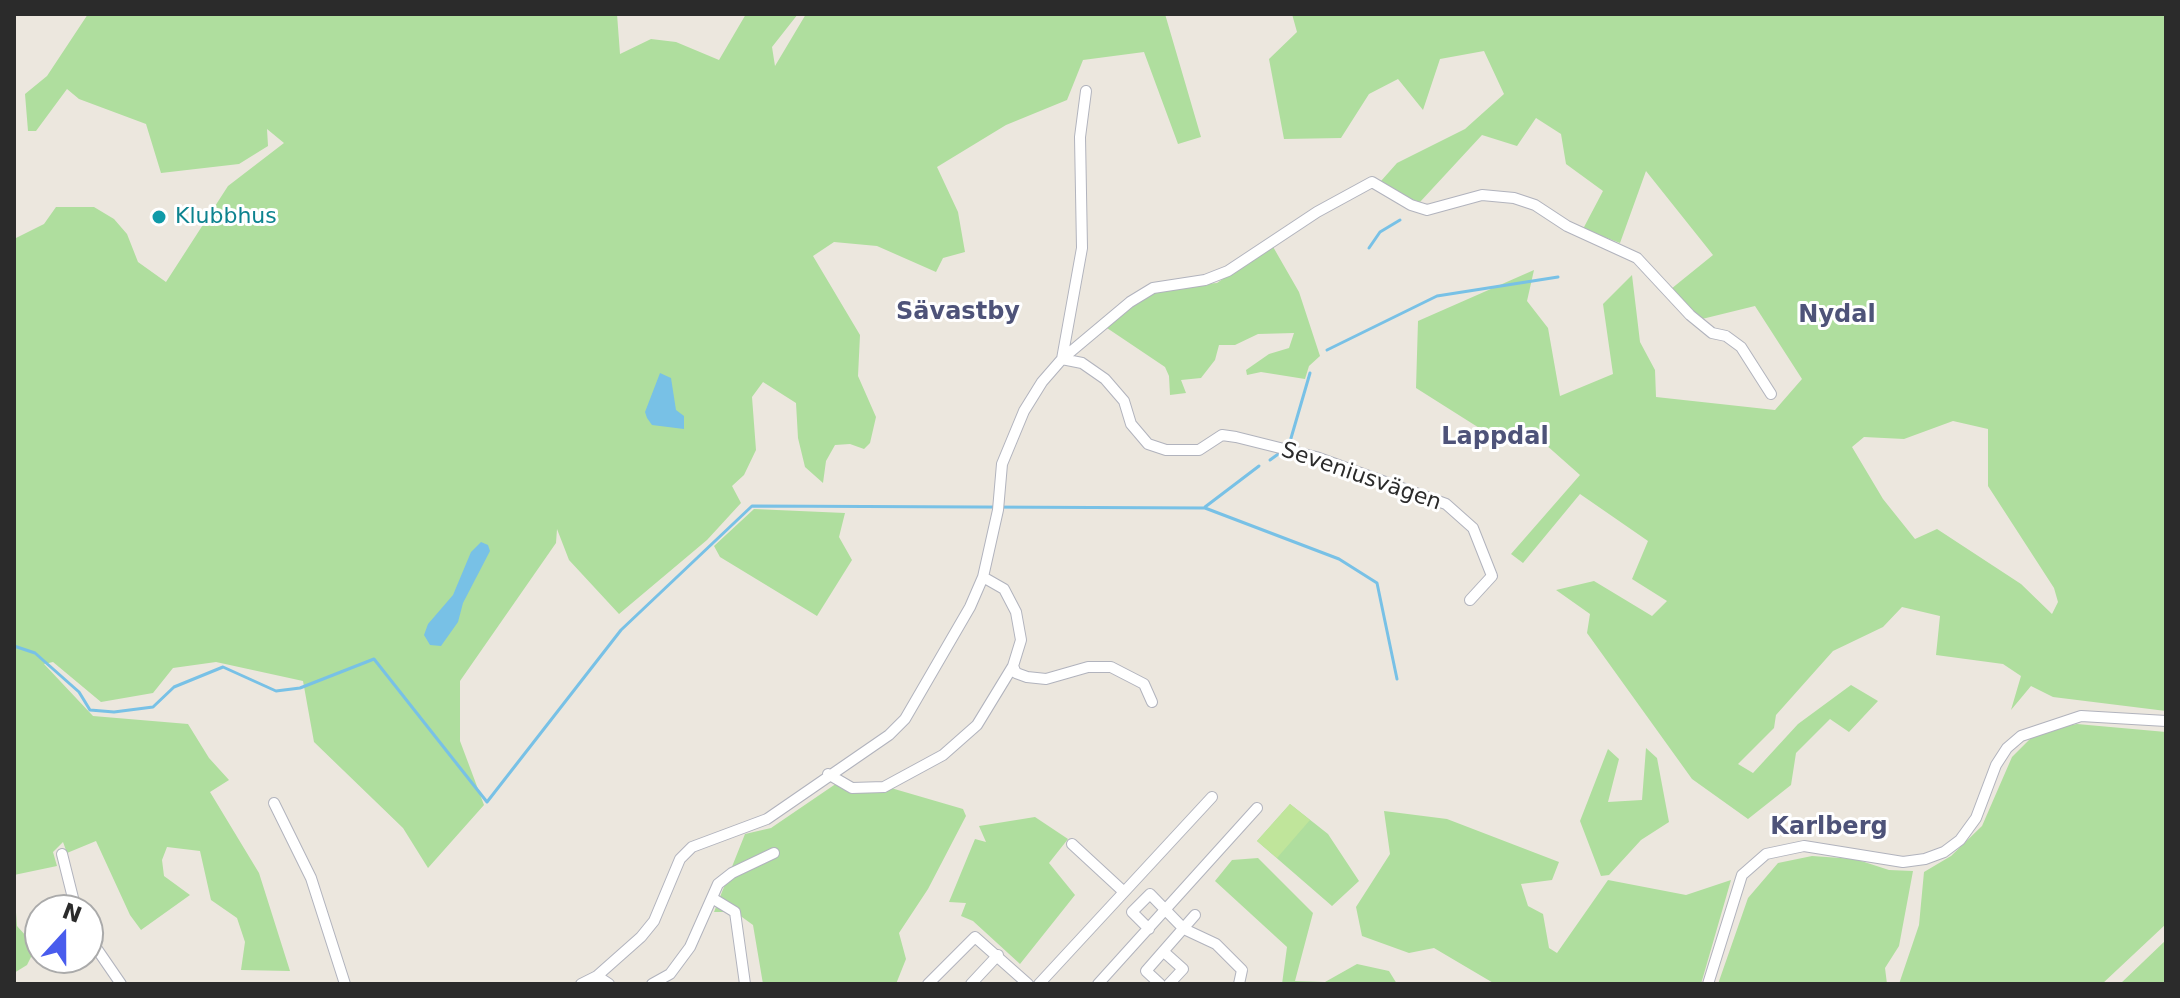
<!DOCTYPE html>
<meta charset="utf-8">
<style>
body{margin:0}
#map{position:relative;width:2180px;height:998px;overflow:hidden;background:#ece7de;font-family:"DejaVu Sans",sans-serif}
canvas{display:block}
.frame{position:absolute;inset:0;border:16px solid #2b2b2b;pointer-events:none}
.north{position:absolute;left:24px;top:894px;width:80px;height:80px;box-sizing:border-box;background:#fff;border:2px solid #aaa;border-radius:50%;rotate:21deg;font-size:22px;font-weight:700;line-height:32px;text-align:center;color:#2b2b2b}
.north::after{content:'';display:block;margin:auto;width:28px;height:36px;background:#495ced;clip-path:polygon(50% 0,100% 100%,50% 72%,0 100%)}
</style>
<div id="map">
<canvas width="2180" height="998"></canvas>
<div class="frame"></div>
<div class="north">N</div>
</div>
<script>
const ctx = document.querySelector('canvas').getContext('2d');
ctx.lineJoin = 'round';
function fillPath(path, color) { ctx.fillStyle = color; ctx.fill(path, 'evenodd'); }
const poly = rows => new Path2D(rows.map(r => 'M' + r).join(''));
function stroke(path, color, width, dash) { ctx.strokeStyle = color; ctx.lineWidth = width; ctx.lineCap = dash ? 'butt' : 'round'; ctx.setLineDash(dash || []); ctx.stroke(path); }
function drawText(font, color, halo, rows, align = 'center') {
  ctx.font = font + ' "DejaVu Sans",sans-serif'; ctx.lineWidth = 6; ctx.setLineDash([]); ctx.textBaseline = 'middle'; ctx.strokeStyle = halo; ctx.fillStyle = color; for (const [text, x, y, turn = 0] of rows) {
    ctx.save(); ctx.translate(x, y); ctx.rotate((+turn || 0) * Math.PI / 180); ctx.textAlign = isNaN(turn) ? turn : align; if (halo) ctx.strokeText(text, 0, 0); ctx.fillText(text, 0, 0); ctx.restore();
  }
}
fillPath(poly([
 [88,14,617,14,620,54,651,39,676,42,719,60,746,14,798,14,772,47,775,66,806,14,1165,14,1201,137,1178,144,1144,52,1083,60,1067,100,1006,125,937,167,958,212,965,252,943,258,936,272,877,246,834,242,813,256,860,335,858,376,876,417,870,443,864,449,850,444,835,445,826,461,823,483,805,467,798,438,796,403,763,382,752,397,756,450,744,475,732,486,741,503,707,540,619,614,569,560,557,529,556,543,460,681,460,741,484,805,428,868,403,828,314,742,303,681,216,662,173,668,153,693,101,702,53,662,44,664,93,716,188,724,209,758,229,780,210,792,259,873,290,971,241,970,245,942,237,918,211,900,200,851,167,847,162,860,164,876,190,895,141,930,130,915,96,841,67,853,63,842,53,852,57,866,14,875,14,239,44,224,56,207,94,207,114,219,127,234,138,262,166,282,228,186,284,143,267,129,268,146,239,164,161,173,146,124,79,99,67,89,36,131,28,131,25,94,47,76],
 [1292,14,2166,14,2166,711,2053,697,2031,686,2011,710,2021,676,2003,664,1936,655,1940,616,1902,607,1883,627,1833,651,1776,715,1774,728,1738,764,1753,773,1798,724,1851,685,1878,701,1849,732,1830,719,1796,753,1791,785,1748,819,1692,779,1587,633,1590,614,1556,590,1594,581,1652,616,1667,601,1632,579,1648,541,1580,494,1523,563,1511,554,1580,475,1545,444,1503,443,1416,388,1418,321,1534,270,1527,301,1548,328,1560,396,1613,374,1603,304,1632,275,1640,342,1655,370,1656,397,1775,410,1802,379,1755,306,1702,319,1671,289,1713,255,1646,171,1620,243,1583,229,1603,191,1566,164,1561,134,1536,118,1517,146,1482,135,1420,202,1402,196,1381,181,1397,163,1465,129,1504,94,1484,51,1440,59,1423,110,1398,79,1369,94,1341,138,1284,139,1269,59,1297,32],
 [1953,421,1988,429,1988,486,2054,588,2058,602,2052,614,2021,584,1937,529,1915,539,1883,499,1852,447,1864,437,1904,439],
 [1272,245,1299,292,1320,356,1309,366,1305,379,1261,372,1247,375,1246,370,1269,354,1289,348,1294,333,1258,334,1235,345,1219,345,1215,360,1201,378,1181,380,1186,393,1170,395,1169,376,1165,367,1104,326,1143,296,1170,287,1217,283],
 [754,509,845,513,839,537,852,560,817,616,720,557,714,546],
 [2077,724,2166,732,2166,924,2102,984,1899,984,1919,925,1924,872,1951,856,1982,826,2012,757,2037,732],
 [1646,748,1657,758,1669,822,1641,840,1609,875,1601,876,1580,821,1608,749,1619,759,1608,802,1642,800],
 [840,781,858,786,891,788,963,809,966,816,928,889,899,933,906,959,896,984,763,984,753,925,735,912,714,912,745,834,771,828],
 [1290,804,1328,834,1359,881,1332,906,1257,841],
 [1384,811,1447,819,1559,862,1552,880,1521,884,1528,906,1543,914,1549,948,1557,953,1608,880,1686,895,1731,880,1701,984,1495,984,1434,948,1409,953,1362,936,1356,907,1390,854],
 [1035,817,1068,839,1049,863,1075,895,1020,964,973,921,961,916,966,903,949,902,975,839,986,842,979,826],
 [1812,856,1855,859,1889,870,1913,871,1899,946,1885,968,1887,984,1718,984,1748,898,1778,863],
 [1258,858,1313,913,1295,981,1325,982,1357,964,1389,971,1397,984,1282,984,1287,947,1215,881,1232,860],
 [14,886,17,926,36,947,27,965,14,973],
 [2166,940,2166,984,2120,984]
]), '#afde9e');
fillPath(poly([
 [1290,804,1310,820,1277,858,1257,841]
]), '#c0e59b');
fillPath(poly([
 [660,373,671,378,676,410,684,416,684,429,652,425,647,418,645,412],
 [481,542,488,545,490,551,463,603,458,622,441,646,430,645,424,635,428,624,453,595,471,552]
]), '#78c1e6');
stroke(poly([
 [1369,248,1380,232,1400,220],
 [1327,350,1437,296,1558,277],
 [1289,445,1310,373],
 [1270,460,1281,452],
 [1205,507,1259,466],
 [14,646,35,653,79,692,90,710,114,712,153,707,174,687,223,667,276,691,300,688,374,659,487,802,621,630,752,506,1205,508,1339,559,1377,583,1397,679]
]), '#78c1e6', 3);
const minor = poly([
 [1086,91,1080,137,1082,248,1062,359,1082,363,1105,379,1124,401,1131,424,1148,444,1166,450,1199,450,1222,435,1236,437,1316,457,1446,504,1473,528,1492,576,1470,600],
 [1013,666,1016,673,1027,677,1046,679,1088,667,1111,667,1144,684,1152,702],
 [828,774,852,788,884,787,943,755,977,725,1013,666,1021,640,1016,612,1004,589,983,577],
 [274,803,311,878,345,984],
 [1072,844,1124,892],
 [62,854,76,910],
 [712,898,735,912,745,984],
 [1149,929,1132,912,1150,894,1184,929,1216,944,1242,970,1239,984],
 [88,936,121,984],
 [1164,952,1183,969,1169,984],
 [597,976,609,984],
 [581,984,597,976,641,937,654,921,680,859,692,847,767,819,889,735,905,719,970,607,983,577,998,510,1002,464,1024,411,1042,382,1062,359,1130,302,1153,288,1205,280,1228,271,1317,212,1372,182,1411,205,1427,210,1482,195,1514,198,1535,205,1567,226,1637,258,1690,315,1712,333,1726,336,1741,347,1771,394],
 [652,984,670,974,690,947,718,884,732,873,774,853],
 [928,984,975,937,1028,984],
 [971,984,998,955],
 [1039,984,1212,797],
 [1098,984,1257,808],
 [1160,984,1146,971,1195,915],
 [1708,984,1742,875,1766,854,1804,846,1903,862,1925,859,1944,852,1960,840,1976,818,1996,765,2007,748,2021,736,2081,716,2166,721]
]);
stroke(minor, '#b1b3bd', 12);
stroke(minor, '#fff', 10);
for (const [x, y, r, color] of [
 [159,217,8,"#0f9aa8"]
]) { const dot = new Path2D(); dot.arc(x, y, r, 0, 2 * Math.PI); ctx.fillStyle = color; ctx.fill(dot); stroke(dot, '#fff', 3); }
drawText('22px', '#0d838f', '#fff', [
 ["Klubbhus",175,217]
], 'left');
drawText('22px', '#2b2b2b', '#fff', [
 ["Seveniusvägen",1361,477,19]
]);
drawText('bold 24px', '#4e5379', '#fff', [
 ["Sävastby",958,313],
 ["Nydal",1837,316],
 ["Lappdal",1495,438],
 ["Karlberg",1829,828]
]);
</script>
